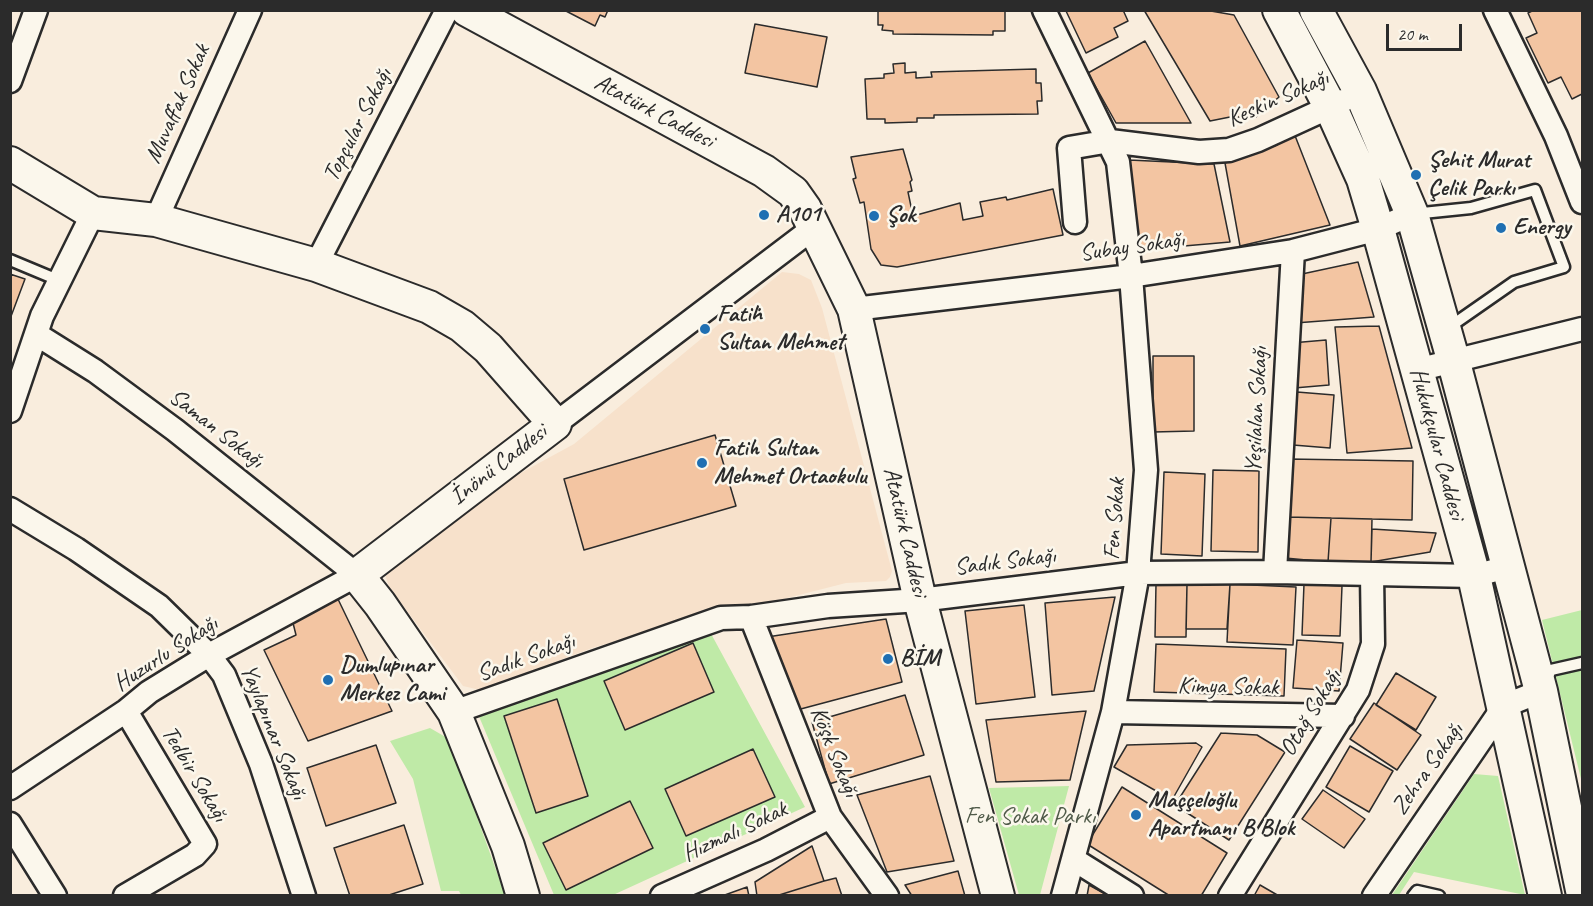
<!DOCTYPE html>
<meta charset="utf-8">
<style>
body{margin:0}
#map{position:relative;width:1593px;height:906px;overflow:hidden;background:#f9eddd;font-family:Caveat,sans-serif}
canvas{display:block}
.frame{position:absolute;inset:0;border:12px solid #2b2b2b;pointer-events:none}
.scale{position:absolute;left:1386px;top:24px;width:76px;height:27px;box-sizing:border-box;border:3px solid #2b2b2b;border-top:0;padding-left:8px;font-size:18px;line-height:21px;white-space:nowrap;color:#2b2b2b;-webkit-text-stroke:4px #fbf7ec;paint-order:stroke}
</style>
<div id="map">
<canvas width="1593" height="906"></canvas>
<div class="frame"></div>
<div class="scale">20 m</div>
</div>
<script>
const ctx = document.querySelector('canvas').getContext('2d');
ctx.lineJoin = 'round';
function fillPath(path, color) { ctx.fillStyle = color; ctx.fill(path, 'evenodd'); }
const poly = rows => new Path2D(rows.map(r => 'M' + r).join(''));
function stroke(path, color, width, dash) { ctx.strokeStyle = color; ctx.lineWidth = width; ctx.lineCap = dash ? 'butt' : 'round'; ctx.setLineDash(dash || []); ctx.stroke(path); }
function drawText(font, color, halo, rows, align = 'center') {
  ctx.font = font + ' Caveat,sans-serif'; ctx.lineWidth = 5; ctx.setLineDash([]); ctx.textBaseline = 'middle'; ctx.strokeStyle = halo; ctx.fillStyle = color; for (const [text, x, y, turn = 0] of rows) {
    ctx.save(); ctx.translate(x, y); ctx.rotate((+turn || 0) * Math.PI / 180); ctx.textAlign = isNaN(turn) ? turn : align; if (halo) ctx.strokeText(text, 0, 0); ctx.fillText(text, 0, 0); ctx.restore();
  }
}
fillPath(poly([
 [782,272,799,274,811,280,822,308,892,571,890,577,886,581,846,583,595,647,480,690,463,686,389,587,385,574,506,481,574,444]
]), '#f7e1cb');
fillPath(poly([
 [1582,610,1582,783,1542,620],
 [709,630,805,807,613,895,554,895,478,714],
 [430,728,449,739,505,895,461,895,459,891,441,891,413,779,390,741],
 [1474,774,1498,776,1525,895,1414,872,1399,895,1392,895],
 [1069,786,1040,895,1019,895,989,788]
]), '#bfeaa7');
const building = poly([
 [564,10,608,10,605,17,600,15,595,26,564,10],
 [878,10,1005,10,1005,31,993,31,993,35,893,34,893,31,882,30,883,25,878,25,878,10],
 [1108,10,1123,10,1128,21,1114,28,1118,37,1086,53,1066,11,1108,10],
 [1144,10,1205,10,1234,15,1279,97,1256,117,1230,117,1210,121,1144,10],
 [1534,10,1582,10,1582,94,1572,99,1561,77,1548,83,1526,38,1537,33,1528,13,1534,10],
 [755,24,827,37,817,87,745,73,755,24],
 [1145,41,1191,123,1116,123,1088,73,1145,41],
 [905,63,905,73,916,72,916,78,932,77,931,72,1036,69,1036,83,1041,83,1042,101,1037,101,1038,114,934,115,934,118,917,118,917,122,885,123,885,119,867,119,865,79,884,78,884,74,894,73,893,64,905,63],
 [1292,128,1330,225,1240,246,1225,163,1277,145,1292,128],
 [903,149,912,180,910,182,912,191,908,192,913,216,960,203,963,220,983,216,980,202,1006,197,1007,200,1053,189,1063,235,897,267,881,265,871,249,864,202,860,203,853,179,856,178,851,157,903,149],
 [1129,160,1214,164,1230,242,1138,250,1129,160],
 [1358,262,1374,317,1295,323,1302,274,1358,262],
 [10,274,25,279,10,319,10,274],
 [1379,326,1412,448,1347,453,1335,327,1379,326],
 [1326,340,1329,385,1294,388,1291,343,1326,340],
 [1153,356,1194,356,1194,431,1153,432,1153,356],
 [1297,392,1334,395,1330,448,1293,445,1297,392],
 [715,435,736,506,584,550,564,479,715,435],
 [1288,459,1413,461,1412,520,1287,517,1288,459],
 [1213,470,1259,471,1258,552,1211,551,1213,470],
 [1164,472,1205,474,1202,556,1161,554,1164,472],
 [1287,517,1331,518,1328,562,1285,558,1287,517],
 [1331,518,1372,519,1371,562,1328,562,1331,518],
 [1372,529,1436,533,1430,552,1371,562,1372,529],
 [1156,584,1187,584,1186,637,1155,637,1156,584],
 [1187,584,1230,584,1227,629,1186,629,1187,584],
 [1230,584,1296,587,1293,645,1227,642,1230,584],
 [1304,584,1342,586,1340,636,1302,635,1304,584],
 [336,595,392,711,308,741,264,650,296,635,293,623,336,595],
 [1115,597,1094,691,1052,695,1045,603,1115,597],
 [1024,605,1035,697,976,704,965,611,1024,605],
 [886,619,902,682,797,710,767,637,886,619],
 [1297,640,1343,643,1339,691,1293,688,1297,640],
 [693,643,714,692,625,730,604,681,693,643],
 [1156,644,1286,649,1284,696,1154,692,1156,644],
 [1396,673,1436,697,1416,730,1376,705,1396,673],
 [905,695,924,755,829,784,812,722,905,695],
 [557,699,588,796,536,813,504,716,557,699],
 [1374,703,1421,735,1397,770,1350,739,1374,703],
 [1086,711,1070,780,996,782,986,720,1086,711],
 [1221,733,1257,735,1285,752,1229,840,1175,805,1221,733],
 [1196,743,1202,747,1172,800,1114,767,1127,745,1196,743],
 [376,745,396,803,326,826,307,768,376,745],
 [1350,746,1393,771,1369,812,1326,787,1350,746],
 [753,749,775,797,686,836,665,789,753,749],
 [930,776,954,861,887,872,857,795,930,776],
 [1122,787,1227,853,1201,896,1170,896,1087,844,1122,787],
 [1323,790,1365,819,1344,848,1302,819,1323,790],
 [630,801,653,848,566,890,543,843,630,801],
 [404,825,423,884,386,896,350,896,334,848,404,825],
 [812,846,824,881,776,896,757,896,755,882,812,846],
 [958,871,965,896,912,896,905,885,958,871],
 [836,878,842,896,776,896,824,881,836,878],
 [1089,885,1109,896,1087,896,1089,885],
 [1260,885,1279,896,1254,896,1260,885],
 [747,887,749,896,722,896,747,887]
]);
fillPath(building, '#f3c5a2');
stroke(building, '#2b2b2b', 1.5);
const lane = poly([
 [1413,214,1471,208,1535,190,1564,267,1514,282,1448,328],
 [10,260,58,280],
 [1545,682,1551,670,1582,663],
 [1413,896,1417,891,1439,896]
]);
const street = poly([
 [1044,10,1118,162,1131,276,1146,470,1138,573,1113,712,1063,896],
 [1495,10,1556,136,1582,202],
 [10,81,36,10],
 [156,220,250,10],
 [1075,222,1069,148,1110,141,1199,152,1229,150,1258,140,1343,101],
 [316,265,447,10],
 [854,309,1131,276,1293,251,1378,229,1412,214],
 [1417,370,1582,329],
 [10,411,42,316,93,213],
 [555,424,816,226],
 [10,509,76,549,159,606,209,655,224,675,261,764,304,896],
 [1275,572,1293,251],
 [751,617,830,817,887,896],
 [454,712,721,618,751,617,828,606,920,600,1138,573,1275,572,1474,576,1507,567],
 [1113,712,1343,716],
 [10,788,126,711,149,692,209,655,357,575,175,430,95,371,36,334],
 [10,824,55,896],
 [1073,859,1132,896],
 [125,896,195,855,205,844,126,711],
 [662,896,766,850,830,817],
 [1230,896,1358,690,1373,644,1372,575],
 [1374,896,1504,706,1541,691]
]);
const secondary = poly([
 [467,10,764,171,793,192,805,209,854,309,920,600,998,896],
 [1279,10,1331,108,1363,179,1378,229,1474,576,1545,896],
 [1316,10,1360,91,1412,214,1453,359,1541,691,1582,890],
 [10,163,93,213,156,220,316,265,429,307,462,326,488,348,555,424,357,575,380,604,454,712,508,846,523,896]
]);
stroke(lane, '#2b2b2b', 15);
stroke(street, '#2b2b2b', 27);
stroke(secondary, '#2b2b2b', 36);
stroke(lane, '#fbf7ec', 10);
stroke(street, '#fbf7ec', 22);
stroke(secondary, '#fbf7ec', 32);
for (const [x, y, r, color] of [
 [1416,175,6,"#1f6fb2"],
 [764,215,6,"#1f6fb2"],
 [874,216,6,"#1f6fb2"],
 [1501,228,6,"#1f6fb2"],
 [705,329,6,"#1f6fb2"],
 [702,463,6,"#1f6fb2"],
 [888,659,6,"#1f6fb2"],
 [328,680,6,"#1f6fb2"],
 [1136,815,6,"#1f6fb2"]
]) { const dot = new Path2D(); dot.arc(x, y, r, 0, 2 * Math.PI); ctx.fillStyle = color; ctx.fill(dot); stroke(dot, '#fbf7ec', 2); }
drawText('24px', '#2b2b2b', '#fbf7ec', [
 ["Keskin Sokağı",1278,99,-24],
 ["Muvaffak Sokak",178,104,-66],
 ["Atatürk Caddesi",654,112,28],
 ["Topçular Sokağı",358,125,-63],
 ["Subay Sokağı",1132,247,-8],
 ["Yeşilalan Sokağı",1257,410,-87],
 ["Saman Sokağı",216,429,38],
 ["Hukukçular Caddesi",1437,444,75],
 ["İnönü Caddesi",499,465,-38],
 ["Fen Sokak",1115,519,-86],
 ["Atatürk Caddesi",905,532,77],
 ["Sadık Sokağı",1005,562,-7],
 ["Huzurlu Sokağı",166,654,-33],
 ["Sadık Sokağı",526,658,-20],
 ["Kimya Sokak",1228,687,1],
 ["Otağ Sokağı",1311,713,-59],
 ["Yaylapınar Sokağı",273,732,68],
 ["Köşk Sokağı",834,752,68],
 ["Zehra Sokağı",1428,769,-55],
 ["Tedbir Sokağı",194,774,59],
 ["Hızmalı Sokak",735,832,-25]
]);
drawText('bold 24px', '#2b2b2b', '#fbf7ec', [
 ["Şehit Murat",1428,161],
 ["Çelik Parkı",1428,189],
 ["A101",776,215],
 ["Şok",886,216],
 ["Energy",1513,228],
 ["Fati̇h",717,315],
 ["Sultan Mehmet",717,343],
 ["Fatih Sultan",714,449],
 ["Mehmet Ortaokulu",714,477],
 ["BİM",900,659],
 ["Dumlupınar",340,666],
 ["Merkez Cami",340,694],
 ["Maççeloğlu",1148,801],
 ["Apartmanı B Blok",1148,829]
], 'left');
drawText('24px', '#505b4a', '#fbf7ec', [
 ["Fen Sokak Parkı",1030,817]
]);
</script>
